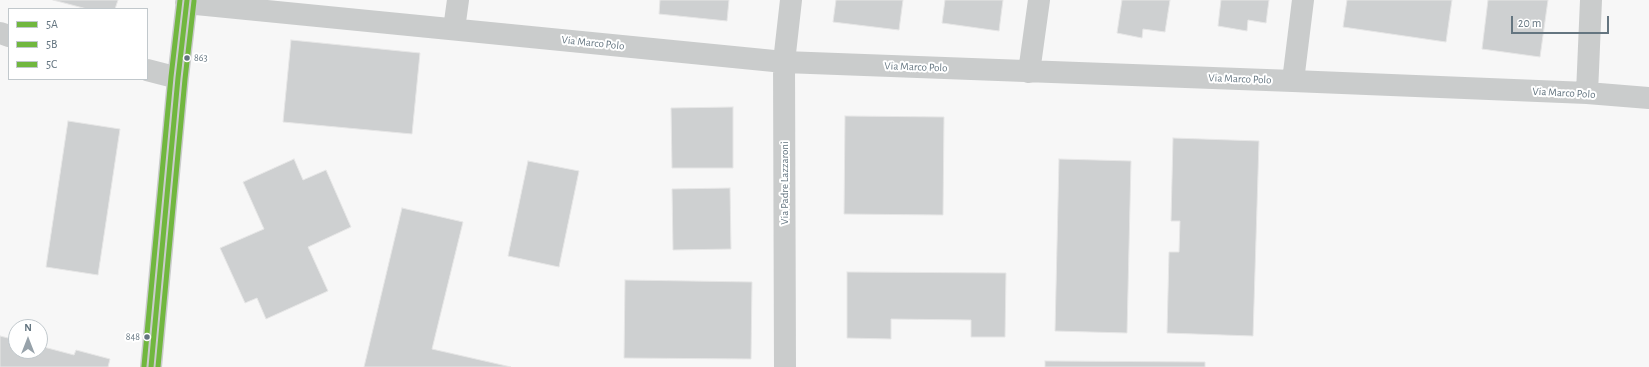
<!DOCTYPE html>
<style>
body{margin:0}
#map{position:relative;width:1649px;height:367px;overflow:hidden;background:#f7f7f7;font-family:"Alegreya Sans",sans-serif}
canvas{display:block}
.legend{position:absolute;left:8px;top:8px;width:140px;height:72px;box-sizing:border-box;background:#fff;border:1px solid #c1c8cc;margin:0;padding:5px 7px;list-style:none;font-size:12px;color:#647580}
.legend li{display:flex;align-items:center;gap:8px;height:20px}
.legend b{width:20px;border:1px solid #c1c8cc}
.north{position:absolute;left:8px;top:319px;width:40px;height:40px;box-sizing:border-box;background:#fff;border:1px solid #c1c8cc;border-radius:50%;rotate:0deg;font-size:11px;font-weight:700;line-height:16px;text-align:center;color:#647580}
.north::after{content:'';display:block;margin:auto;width:14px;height:18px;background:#97a2aa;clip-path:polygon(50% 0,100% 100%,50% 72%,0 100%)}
.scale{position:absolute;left:1511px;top:16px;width:98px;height:18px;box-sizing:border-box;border:2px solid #647580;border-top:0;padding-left:5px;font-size:12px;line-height:14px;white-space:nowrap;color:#647580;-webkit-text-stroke:3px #fff;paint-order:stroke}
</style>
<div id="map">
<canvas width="1649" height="367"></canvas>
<ul class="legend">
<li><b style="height:5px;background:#71b73f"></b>5A</li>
<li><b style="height:5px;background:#71b73f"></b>5B</li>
<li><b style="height:5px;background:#71b73f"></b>5C</li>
</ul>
<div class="north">N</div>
<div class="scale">20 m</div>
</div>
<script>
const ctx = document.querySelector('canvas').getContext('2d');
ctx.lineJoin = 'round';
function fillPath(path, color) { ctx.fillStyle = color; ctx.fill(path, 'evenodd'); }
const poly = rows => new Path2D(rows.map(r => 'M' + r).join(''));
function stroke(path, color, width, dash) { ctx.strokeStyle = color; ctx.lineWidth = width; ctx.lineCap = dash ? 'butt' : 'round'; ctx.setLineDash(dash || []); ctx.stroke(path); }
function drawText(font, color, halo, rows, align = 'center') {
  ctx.font = font + ' "Alegreya Sans",sans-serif'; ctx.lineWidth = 4; ctx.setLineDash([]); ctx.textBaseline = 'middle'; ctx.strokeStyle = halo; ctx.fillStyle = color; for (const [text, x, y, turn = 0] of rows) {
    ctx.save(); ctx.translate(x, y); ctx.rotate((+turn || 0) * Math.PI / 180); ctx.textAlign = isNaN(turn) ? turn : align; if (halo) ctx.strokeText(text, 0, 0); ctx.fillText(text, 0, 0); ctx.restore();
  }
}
const building = poly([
 [53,0,118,0,115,9,87,9,53,0],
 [660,0,729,0,727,21,659,14,660,0],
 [836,0,903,0,899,30,833,22,836,0],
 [945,0,1003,0,999,31,942,23,945,0],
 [1122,0,1170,0,1165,32,1143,29,1142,38,1117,33,1122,0],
 [1221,0,1269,0,1266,23,1248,20,1247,31,1218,26,1221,0],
 [1347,0,1452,0,1446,42,1343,27,1347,0],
 [1488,0,1548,0,1540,57,1482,49,1488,0],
 [291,40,420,53,412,134,283,122,291,40],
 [733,107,733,168,672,168,671,108,733,107],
 [845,116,944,117,943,215,844,214,845,116],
 [68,121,120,129,98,275,46,267,68,121],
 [1173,138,1259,141,1253,336,1167,333,1169,252,1179,252,1180,221,1171,221,1173,138],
 [294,159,303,180,326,170,351,227,308,247,328,291,266,319,257,298,245,303,220,248,264,229,243,182,294,159],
 [1059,159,1131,161,1127,333,1055,331,1059,159],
 [528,161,579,171,559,267,508,256,528,161],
 [730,188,731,249,673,250,672,189,730,188],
 [402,208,463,222,432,349,511,367,364,367,402,208],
 [847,272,1006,273,1005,337,971,337,971,320,891,319,891,339,847,338,847,272],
 [625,280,752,282,751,359,624,358,625,280],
 [0,336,16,340,16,351,40,351,40,346,74,355,76,350,110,359,108,367,0,367,0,336],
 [1045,361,1205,362,1205,367,1045,367,1045,361]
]);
fillPath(building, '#ced0d1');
stroke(building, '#e6e6e6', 1);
stroke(poly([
 [186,3,784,62,1293,81,1587,93,1649,98],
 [454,29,458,0],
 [0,33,9,36],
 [147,70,178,78],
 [1029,72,1039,0],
 [1293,81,1303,0],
 [1587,93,1591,0],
 [151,367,178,78,187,0],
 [785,367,784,62,791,0]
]), '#cacccc', 22);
stroke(poly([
 [151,367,178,78,187,0]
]), '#71b73f', 5);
stroke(poly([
 [158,367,185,79,194,1]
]), '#71b73f', 5);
stroke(poly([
 [144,366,171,77,180,0]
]), '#71b73f', 5);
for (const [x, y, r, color] of [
 [187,58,3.5,"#647580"],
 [147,337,3.5,"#647580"]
]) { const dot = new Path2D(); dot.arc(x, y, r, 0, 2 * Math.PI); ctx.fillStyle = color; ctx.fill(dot); stroke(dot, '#fff', 1.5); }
drawText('10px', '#647580', '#fff', [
 ["863",194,58],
 ["848",140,337,"right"]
], 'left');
drawText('11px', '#647580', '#fff', [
 ["Via Marco Polo",593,43,6],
 ["Via Marco Polo",916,67,2],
 ["Via Marco Polo",1240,79,2],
 ["Via Marco Polo",1564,93,3],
 ["Via Padre Lazzaroni",785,183,-90]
]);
</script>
